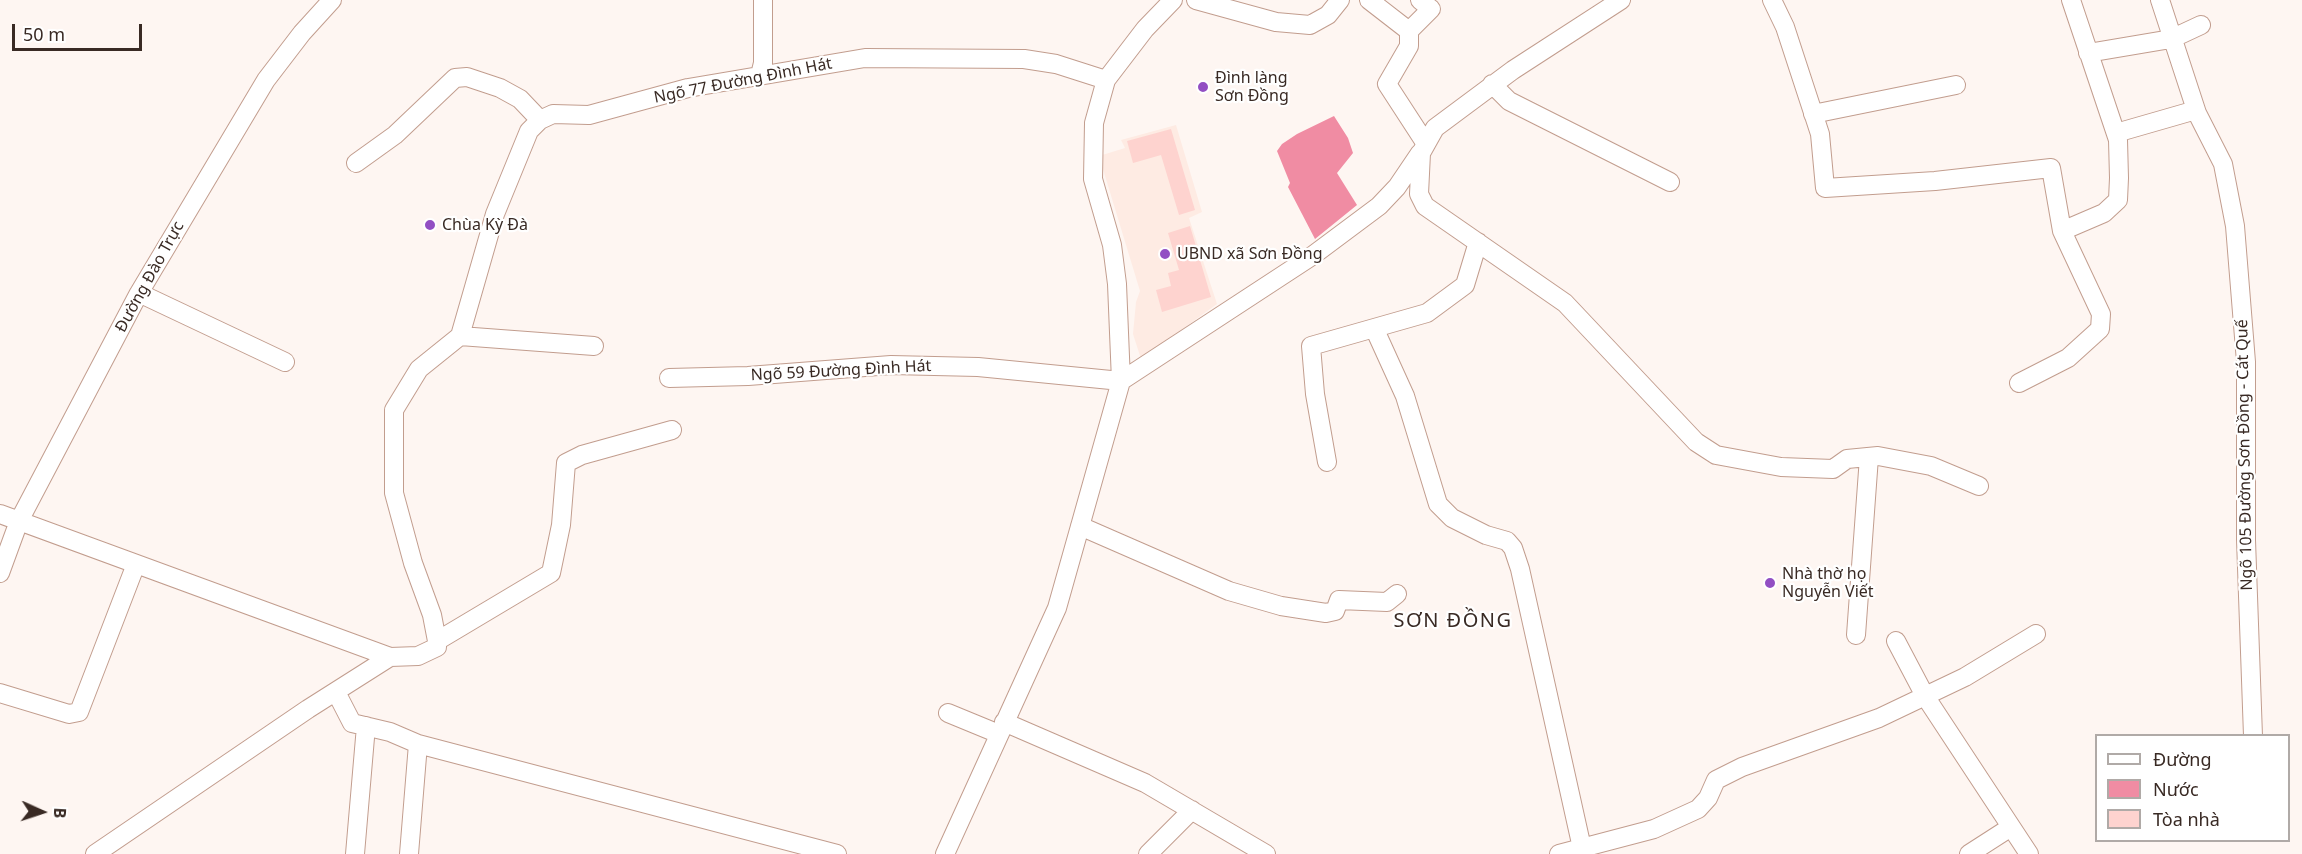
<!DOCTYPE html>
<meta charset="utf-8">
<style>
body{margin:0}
#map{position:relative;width:2302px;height:854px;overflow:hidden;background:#fef6f2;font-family:"Noto Sans",sans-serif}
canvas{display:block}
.legend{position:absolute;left:2095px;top:734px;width:195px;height:108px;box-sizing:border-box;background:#fff;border:2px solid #b0aaa7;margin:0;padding:8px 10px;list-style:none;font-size:18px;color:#392a24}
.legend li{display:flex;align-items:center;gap:12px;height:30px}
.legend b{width:30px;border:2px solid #b0aaa7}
.north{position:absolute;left:12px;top:782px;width:60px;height:60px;-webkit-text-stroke:4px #fff;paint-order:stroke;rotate:93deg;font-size:16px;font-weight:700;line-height:24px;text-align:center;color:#392a24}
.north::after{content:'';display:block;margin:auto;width:21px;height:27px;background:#392a24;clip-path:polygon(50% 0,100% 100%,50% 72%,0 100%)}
.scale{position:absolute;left:12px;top:24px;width:130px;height:27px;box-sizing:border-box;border:3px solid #392a24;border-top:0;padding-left:8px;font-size:18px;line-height:21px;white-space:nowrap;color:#392a24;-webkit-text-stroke:4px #fff;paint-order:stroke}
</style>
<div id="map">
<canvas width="2302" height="854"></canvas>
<ul class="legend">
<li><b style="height:8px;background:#fff"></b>Đường</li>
<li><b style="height:16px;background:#f08ca3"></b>Nước</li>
<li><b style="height:16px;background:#fed3cf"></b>Tòa nhà</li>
</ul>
<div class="north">B</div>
<div class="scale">50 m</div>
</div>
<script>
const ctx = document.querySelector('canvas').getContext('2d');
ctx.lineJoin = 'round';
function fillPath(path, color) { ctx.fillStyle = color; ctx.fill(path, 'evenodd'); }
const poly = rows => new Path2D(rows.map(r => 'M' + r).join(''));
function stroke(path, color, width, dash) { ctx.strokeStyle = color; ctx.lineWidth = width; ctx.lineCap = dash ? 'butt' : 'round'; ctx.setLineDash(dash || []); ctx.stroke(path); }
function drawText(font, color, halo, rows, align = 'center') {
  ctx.font = font + ' "Noto Sans",sans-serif'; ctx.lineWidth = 4.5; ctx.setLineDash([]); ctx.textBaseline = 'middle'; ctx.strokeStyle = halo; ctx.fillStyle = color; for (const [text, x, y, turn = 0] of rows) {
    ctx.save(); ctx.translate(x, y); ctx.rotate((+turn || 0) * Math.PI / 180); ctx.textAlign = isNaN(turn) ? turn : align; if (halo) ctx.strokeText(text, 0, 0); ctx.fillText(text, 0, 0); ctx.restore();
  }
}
fillPath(poly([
 [1176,125,1202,212,1189,218,1217,304,1141,359,1133,334,1136,302,1140,291,1099,156,1125,148,1121,140]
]), '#feebe3');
fillPath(poly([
 [1334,116,1348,138,1353,153,1337,173,1357,205,1315,239,1288,187,1290,183,1277,151,1282,144,1297,134]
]), '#f08ca3');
fillPath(poly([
 [1171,129,1195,210,1179,215,1161,155,1133,163,1127,141],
 [1190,226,1211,297,1162,312,1156,290,1171,286,1168,273,1179,270,1168,233]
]), '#fed3cf');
const minor = poly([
 [1196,0,1276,22,1310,25,1328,15,1340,0],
 [1369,0,1409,31,1409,46,1387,84,1426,144],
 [1621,0,1513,70,1435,128,1421,153,1419,194,1425,206,1565,303,1696,442,1716,455,1781,467,1833,469,1847,459,1878,456,1931,466,1979,486],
 [1772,0,1785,27,1820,134,1825,188,1935,181,2051,168,2062,231,2101,314,2100,329,2068,358,2019,383],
 [2160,0,2197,113,2223,164,2235,226,2246,362,2246,540,2253,736],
 [1409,31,1431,9,1420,0],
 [2088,53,2171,39,2201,25],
 [760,75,763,63,763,0],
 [1492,84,1509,101,1670,182],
 [1813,114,1956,85],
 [2116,133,2196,110],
 [356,163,395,135,455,78,467,77,500,88,520,99,540,120],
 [2062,231,2104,213,2118,200,2119,178,2118,140,2071,0],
 [139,293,285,362],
 [1375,330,1405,396,1438,504,1452,518,1486,535,1507,541,1513,548,1520,569,1582,848],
 [460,336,594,346],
 [669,378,748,376,891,365,978,367,1121,381],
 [1121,381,1312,256,1379,206,1397,187,1420,153],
 [1327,462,1315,394,1311,346,1427,313,1465,285,1478,242],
 [0,514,390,657],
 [1080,526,1229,591,1281,606,1326,613,1335,611,1339,600,1387,602,1397,594],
 [0,573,19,521,139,293,266,80,302,33,332,0],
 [1856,635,1869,457],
 [437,641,432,615,413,563,394,493,394,410,419,369,460,336,495,214,529,131,540,120,553,114,589,115,688,88,865,58,1024,59,1056,64,1106,80],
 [437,641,551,573,561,525,566,463,582,455,672,430],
 [1896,641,1925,696,2029,854],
 [336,692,352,723,390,732,418,744,837,854],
 [0,693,69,714,79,712,136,564],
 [948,713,999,734],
 [1004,722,1145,783,1266,854],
 [95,854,308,709,390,657,418,656,437,647,437,641],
 [355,854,366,726],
 [409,854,418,744],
 [945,854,1057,608,1121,381,1117,284,1112,245,1093,179,1094,123,1106,80,1145,29,1173,0],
 [1148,854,1192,810],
 [1559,854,1654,829,1698,809,1708,798,1716,780,1742,767,1879,718,1965,677,2036,634],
 [1969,854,2011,827]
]);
stroke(minor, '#c29d8e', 20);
stroke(minor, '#fff', 18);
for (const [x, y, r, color] of [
 [1203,87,6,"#924fc3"],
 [430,225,6,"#924fc3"],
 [1165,254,6,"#924fc3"],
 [1770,583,6,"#924fc3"]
]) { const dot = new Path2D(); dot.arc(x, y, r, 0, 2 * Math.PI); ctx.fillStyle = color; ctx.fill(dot); stroke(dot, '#fff', 2); }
drawText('16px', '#392a24', '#fff', [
 ["Đình làng",1215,78],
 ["Sơn Đồng",1215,96],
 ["Chùa Kỳ Đà",442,225],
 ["UBND xã Sơn Đồng",1177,254],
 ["Nhà thờ họ",1782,574],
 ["Nguyễn Viết",1782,592]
], 'left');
drawText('16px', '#392a24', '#fff', [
 ["Ngõ 77 Đường Đình Hát",743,81,-11],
 ["Đường Đào Trực",150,277,-61],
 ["Ngõ 59 Đường Đình Hát",841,371,-3],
 ["Ngõ 105 Đường Sơn Đồng - Cát Quế",2245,455,-91]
]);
ctx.letterSpacing = '1.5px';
drawText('20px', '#392a24', '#fff', [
 ["SƠN ĐỒNG",1453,621]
]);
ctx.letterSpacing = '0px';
</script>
